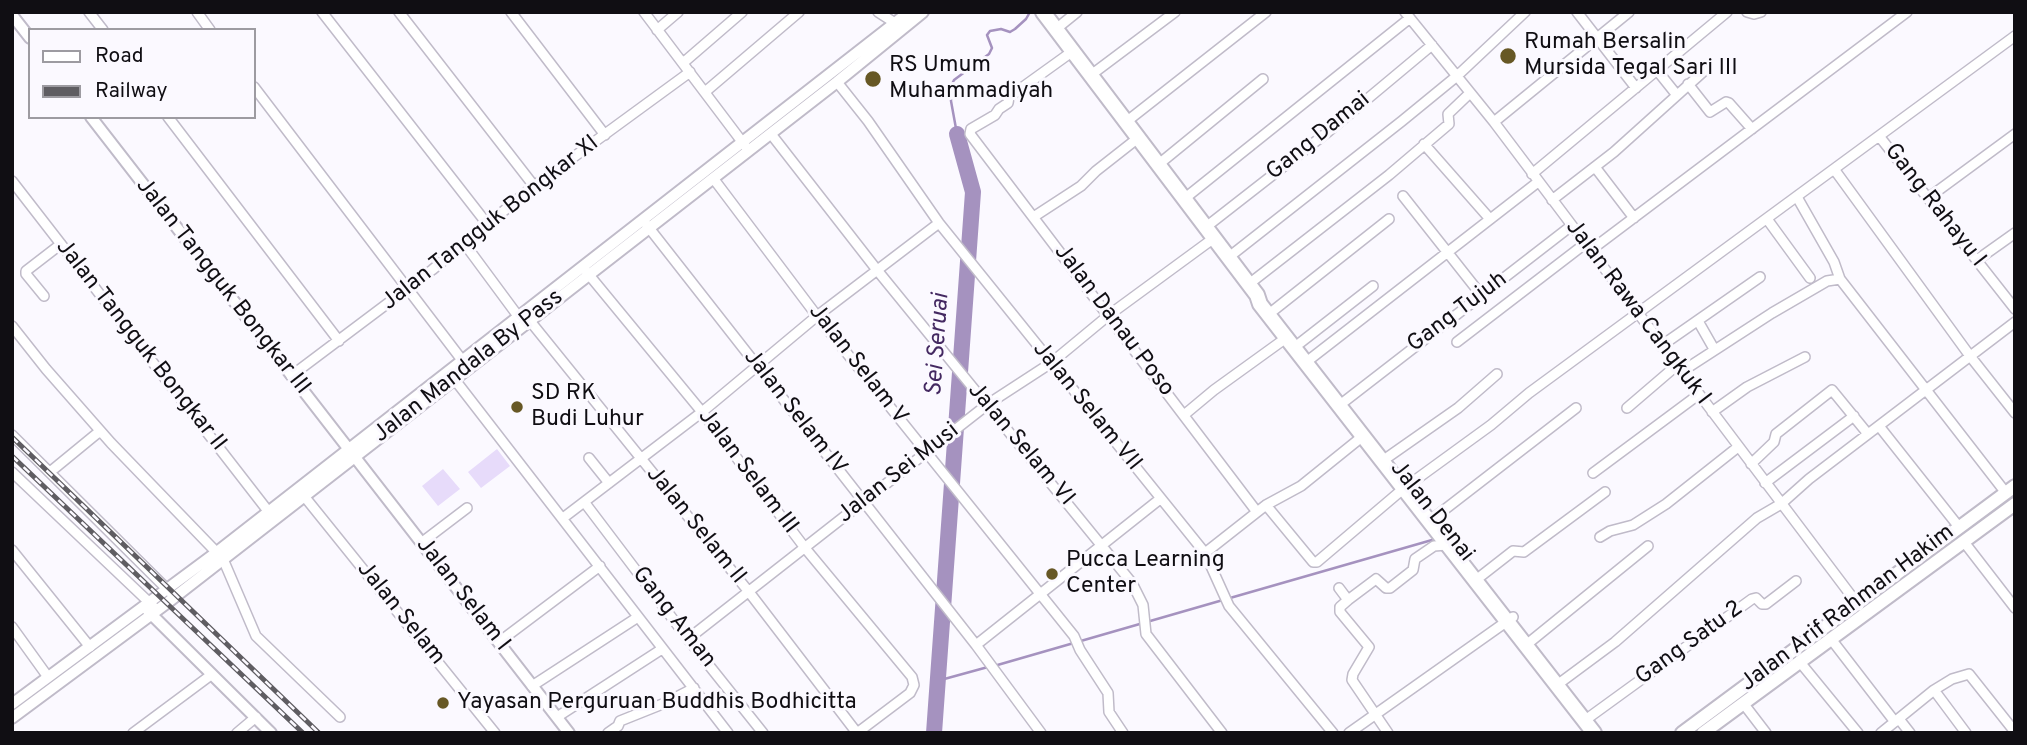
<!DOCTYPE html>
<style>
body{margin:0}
#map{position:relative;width:2027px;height:745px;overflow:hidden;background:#fbf9ff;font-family:Overpass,sans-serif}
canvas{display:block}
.frame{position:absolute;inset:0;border:14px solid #100e13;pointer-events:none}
.legend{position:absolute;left:28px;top:28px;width:228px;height:91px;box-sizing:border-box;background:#fbf9ff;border:2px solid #9d9ba1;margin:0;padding:9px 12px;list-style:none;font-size:21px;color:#100e13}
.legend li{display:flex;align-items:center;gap:14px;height:35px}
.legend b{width:35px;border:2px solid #9d9ba1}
</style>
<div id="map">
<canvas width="2027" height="745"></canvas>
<div class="frame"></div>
<ul class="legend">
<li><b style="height:9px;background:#fff"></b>Road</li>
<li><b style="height:9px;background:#5f5d62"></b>Railway</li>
</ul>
</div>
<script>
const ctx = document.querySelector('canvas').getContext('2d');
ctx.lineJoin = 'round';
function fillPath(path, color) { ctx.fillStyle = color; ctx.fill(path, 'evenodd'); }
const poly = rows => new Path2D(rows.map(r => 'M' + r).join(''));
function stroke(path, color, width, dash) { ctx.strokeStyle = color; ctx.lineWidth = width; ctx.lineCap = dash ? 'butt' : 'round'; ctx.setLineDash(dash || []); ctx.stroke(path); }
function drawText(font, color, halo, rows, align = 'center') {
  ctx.font = font + ' Overpass,sans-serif'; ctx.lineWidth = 6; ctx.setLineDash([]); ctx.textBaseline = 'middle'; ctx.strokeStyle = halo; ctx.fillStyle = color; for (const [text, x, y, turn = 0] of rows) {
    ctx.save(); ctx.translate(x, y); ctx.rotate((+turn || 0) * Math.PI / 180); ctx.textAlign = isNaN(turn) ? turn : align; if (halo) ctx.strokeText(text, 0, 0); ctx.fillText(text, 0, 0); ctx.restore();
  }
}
fillPath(poly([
 [497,449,510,466,481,488,468,472],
 [443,469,460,489,438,506,422,486]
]), '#e7dbfa');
stroke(poly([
 [957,134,951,101,951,86,954,80,989,54,992,48,987,35,990,31,1001,29,1010,32,1015,29,1026,19,1030,12],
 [1230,598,1432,540],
 [994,666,1223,600],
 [937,681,988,667]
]), '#a592bf', 2.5);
stroke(poly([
 [934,733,973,192,957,134]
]), '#a592bf', 16);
const minor = poly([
 [89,12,103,30],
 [197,12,210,30],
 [322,12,488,225],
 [399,12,534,186],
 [511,12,605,135],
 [644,12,746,147],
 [878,12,895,23],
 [1405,12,1494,122,1859,606],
 [1577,12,1636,88],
 [1747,12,1754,14,1761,12],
 [1056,29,1077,12],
 [657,30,678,12],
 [1073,51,1009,97,1008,103,999,109,995,115,971,129,970,134,1257,512],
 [683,63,742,12],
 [1656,69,1676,94],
 [1091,75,1175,12],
 [837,82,868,121,939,223,1205,553,1229,606,1333,733],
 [1688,84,1710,112,1726,102,1729,103,1752,129],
 [254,87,465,364],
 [705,92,799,12],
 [168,117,339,341],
 [1126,122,1266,12],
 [1494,122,1629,12],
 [771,134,877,270,1132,583,1143,605,1146,634,1222,733],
 [1879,136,2015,309],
 [1424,144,1490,219],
 [1159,164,1263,79],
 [1595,167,1634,218],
 [1834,169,1970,356,2015,413],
 [1532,174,1727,12],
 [713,178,817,316,1074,636,1080,650,1108,693,1109,712,1123,733],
 [12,181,268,511],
 [1403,196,1482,296],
 [1797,197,1834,262,1840,279,2006,493],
 [1928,198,2015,134],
 [1184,199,1410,18],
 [1552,200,1614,152,1704,71],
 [1035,216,1081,186,1096,171,1138,138],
 [1767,219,1810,278],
 [646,224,976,645,1041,733],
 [1206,227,1329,131,1432,45],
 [464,243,518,316,530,321,749,592,857,733],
 [1591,250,1907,12],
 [1229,257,1402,121,1457,76,1525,12],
 [1977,260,2015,233],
 [585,270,702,412,805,548,912,677,914,685,910,693,857,733],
 [1249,284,1389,175,1449,124,1448,114,1470,93],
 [44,296,26,274,26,271,61,244],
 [1274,310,1389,219],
 [1698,321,1714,349],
 [12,326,46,369,111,443,223,559,256,636,340,717],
 [1457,342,1586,243],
 [1300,343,1373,286],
 [1661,346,1760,277],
 [1305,363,1538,182],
 [1681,372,1772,313,1827,281,1840,279],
 [291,376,432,270,534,186,690,72],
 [455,380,728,733],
 [1345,401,1571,226],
 [1627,408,1676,366],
 [1712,412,1747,387,1805,357],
 [1184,415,1214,390,1286,338],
 [1879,426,1959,527],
 [12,435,175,597],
 [1388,457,1458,408,1497,374],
 [589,458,609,483],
 [1751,464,1774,442,1776,434,1832,390,1868,434],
 [12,472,153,606],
 [50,472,100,431],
 [1593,473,1698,395],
 [1765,483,1854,416],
 [304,496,495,733],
 [585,503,688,639,763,733],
 [1266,505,1313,562,1317,562,1403,489,1491,425,1529,393,2015,36],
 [1435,517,1576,408],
 [563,518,702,412,817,316,939,223],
 [1600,537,1610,531,1633,525,1666,504,1738,447],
 [1964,542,2015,608],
 [421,543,467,508],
 [12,550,90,647],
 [1205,553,1266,505,1301,486,1363,436],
 [1481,576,1513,551,1524,552,1605,492],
 [1339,588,1348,600,1340,607,1340,612,1369,647,1353,674,1352,680,1388,733],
 [1348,600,1376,579,1386,588,1390,588,1413,570,1415,559,1434,546,1447,545],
 [12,627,48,677],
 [688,639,988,404,1051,363,1109,315,1214,238],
 [1831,639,1895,722],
 [1531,641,1648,546],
 [499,642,600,566],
 [976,645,1160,499],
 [1799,661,1858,733],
 [1557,685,1615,642,1757,518,1781,504,1809,479,2015,322],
 [532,686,638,617],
 [1934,690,1966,733],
 [1743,703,1766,733],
 [557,717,662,649],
 [1899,719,1910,733],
 [1584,721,1752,599,1756,598,1762,604,1766,604,1796,581],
 [133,733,211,675],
 [237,733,256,717],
 [608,733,618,726,620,721,665,703,694,688],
 [1349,733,1513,617],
 [1881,733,1934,690,1952,679,1969,674,2015,732]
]);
const tertiary = poly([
 [12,15,30,38],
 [91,117,569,733],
 [148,611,271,733],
 [12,704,217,552,909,12],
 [12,718,167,603,837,82,923,12]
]);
const secondary = poly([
 [1682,733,2015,486],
 [1703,733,2015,504]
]);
const primary = poly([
 [1043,12,1257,295,1260,304,1594,733]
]);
stroke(minor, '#c0bbc9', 12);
stroke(tertiary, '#c0bbc9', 14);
stroke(secondary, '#c0bbc9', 16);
stroke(primary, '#c0bbc9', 18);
stroke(minor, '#fff', 9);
stroke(tertiary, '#fff', 10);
stroke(secondary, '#fff', 12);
stroke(primary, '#fff', 14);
const rail = poly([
 [12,437,319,733],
 [12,456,303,733]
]);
stroke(rail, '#5f5d62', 5);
stroke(rail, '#fbf9ff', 2.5, [8]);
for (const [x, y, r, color] of [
 [1508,56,9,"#675825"],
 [873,79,9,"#675825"],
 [517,407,7,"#675825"],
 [1052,574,7,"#675825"],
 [443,703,7,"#675825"]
]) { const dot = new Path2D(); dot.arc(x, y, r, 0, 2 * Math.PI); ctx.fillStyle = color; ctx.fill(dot); stroke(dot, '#fbf9ff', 2.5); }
drawText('23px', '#100e13', '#fbf9ff', [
 ["Rumah Bersalin",1524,43],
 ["Mursida Tegal Sari III",1524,69],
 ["RS Umum",889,66],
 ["Muhammadiyah",889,92],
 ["SD RK",531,394],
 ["Budi Luhur",531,420],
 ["Pucca Learning",1066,561],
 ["Center",1066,587],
 ["Yayasan Perguruan Buddhis Bodhicitta",457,703]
], 'left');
drawText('23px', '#100e13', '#fbf9ff', [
 ["Gang Damai",1319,137,-39],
 ["Gang Rahayu I",1934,206,52],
 ["Jalan Tangguk Bongkar XI",491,224,-38],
 ["Jalan Tangguk Bongkar III",222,287,52],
 ["Gang Tujuh",1458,313,-37],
 ["Jalan Rawa Cangkuk I",1637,313,53],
 ["Jalan Danau Poso",1113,321,53],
 ["Jalan Tangguk Bongkar II",140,346,52],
 ["Jalan Selam V",857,365,52],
 ["Jalan Mandala By Pass",469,367,-38],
 ["Jalan Selam VII",1086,407,51],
 ["Jalan Selam IV",794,413,52],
 ["Jalan Selam VI",1020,445,50],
 ["Jalan Selam III",747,472,53],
 ["Jalan Sei Musi",899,474,-38],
 ["Jalan Denai",1431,512,52],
 ["Jalan Selam II",695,526,51],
 ["Jalan Selam I",462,595,52],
 ["Jalan Arif Rahman Hakim",1848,609,-37],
 ["Jalan Selam",400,614,51],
 ["Gang Aman",673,618,52],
 ["Gang Satu 2",1690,644,-36]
]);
drawText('italic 24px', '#442961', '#fbf9ff', [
 ["Sei Seruai",939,345,-86]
]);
</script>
